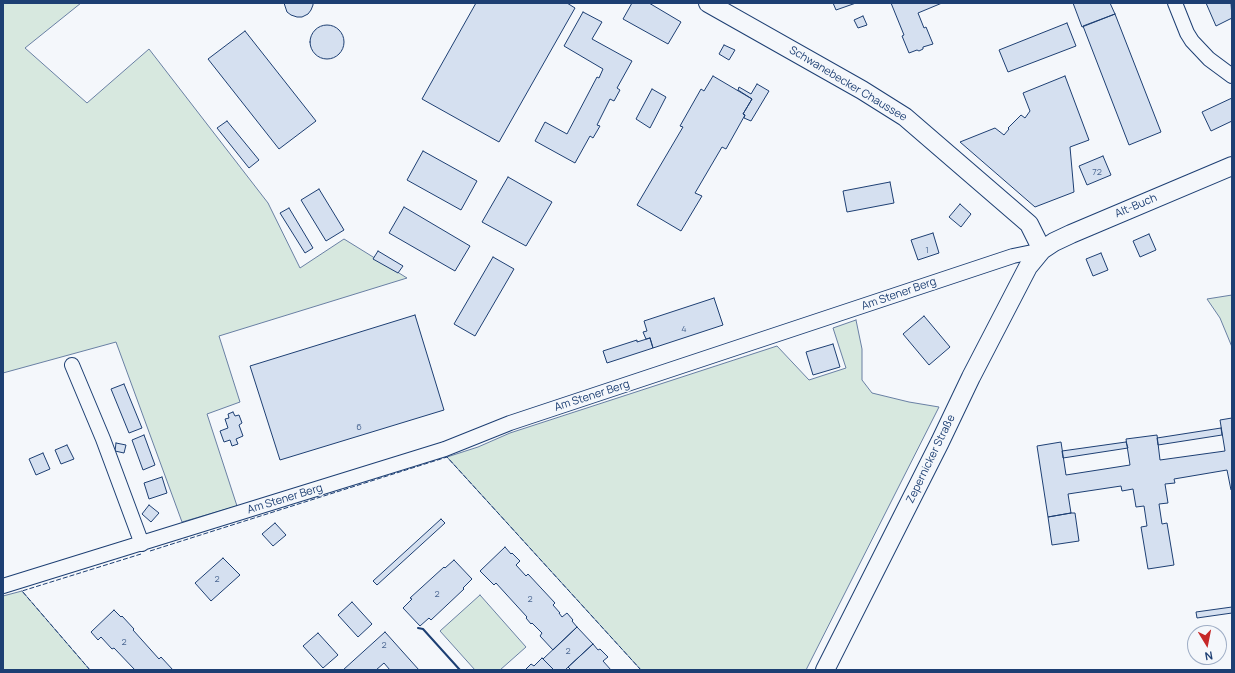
<!DOCTYPE html>
<meta charset="utf-8">
<style>
body{margin:0}
#map{position:relative;width:1235px;height:673px;overflow:hidden;background:#f4f7fb;font-family:Manrope,sans-serif}
canvas{display:block}
.frame{position:absolute;inset:0;border:4px solid #1d3f73;pointer-events:none}
.north{position:absolute;left:1187px;top:625px;width:40px;height:40px;box-sizing:border-box;background:#f4f7fb;border:1px solid #9eadc5;border-radius:50%;rotate:170deg;font-size:11px;font-weight:700;line-height:16px;text-align:center;color:#1d3f73}
.north::after{content:'';display:block;margin:auto;width:14px;height:18px;background:#c62828;clip-path:polygon(50% 0,100% 100%,50% 72%,0 100%)}
</style>
<div id="map">
<canvas width="1235" height="673"></canvas>
<div class="frame"></div>
<div class="north">N</div>
</div>
<script>
const ctx = document.querySelector('canvas').getContext('2d');
ctx.lineJoin = 'round';
function fillPath(path, color) { ctx.fillStyle = color; ctx.fill(path, 'evenodd'); }
const poly = rows => new Path2D(rows.map(r => 'M' + r).join(''));
function stroke(path, color, width, dash) { ctx.strokeStyle = color; ctx.lineWidth = width; ctx.lineCap = dash ? 'butt' : 'round'; ctx.setLineDash(dash || []); ctx.stroke(path); }
function drawText(font, color, halo, rows, align = 'center') {
  ctx.font = font + ' Manrope,sans-serif'; ctx.lineWidth = 3; ctx.setLineDash([]); ctx.textBaseline = 'middle'; ctx.strokeStyle = halo; ctx.fillStyle = color; for (const [text, x, y, turn = 0] of rows) {
    ctx.save(); ctx.translate(x, y); ctx.rotate((+turn || 0) * Math.PI / 180); ctx.textAlign = isNaN(turn) ? turn : align; if (halo) ctx.strokeText(text, 0, 0); ctx.fillText(text, 0, 0); ctx.restore();
  }
}
const green = poly([
 [3,3,81,3,25,48,87,103,149,49,268,203,300,268,344,239,407,278,219,336,240,402,207,414,237,506,182,522,116,342,3,373,3,3],
 [1232,295,1232,347,1220,318,1207,299,1232,295],
 [856,320,862,349,862,380,872,393,909,402,939,407,806,670,641,670,447,457,478,447,510,433,777,346,809,380,846,368,833,328,856,320],
 [22,591,90,670,3,670,3,596,22,591],
 [480,595,526,647,500,670,475,670,440,631,480,595]
]);
fillPath(green, '#d7e8df');
stroke(green, '#687fa3', 1);
const building = poly([
 [284,3,313,3,313,5,311,10,308,14,302,17,297,17,291,15,287,12,284,3],
 [476,3,567,3,575,8,499,142,422,99,476,3],
 [632,3,649,3,681,22,668,44,623,19,632,3],
 [833,3,856,3,836,10,833,3],
 [891,3,942,3,918,13,924,28,926,27,933,44,923,47,923,49,919,51,917,50,909,53,902,36,904,35,891,3],
 [1073,3,1110,3,1115,14,1082,27,1073,3],
 [1206,3,1231,3,1232,18,1216,26,1206,3],
 [583,12,602,22,592,39,632,61,617,88,620,90,614,101,610,99,597,125,600,126,593,138,590,136,575,163,535,141,545,122,567,134,597,77,599,78,603,69,564,46,583,12],
 [1115,14,1161,132,1129,145,1083,26,1115,14],
 [863,16,867,25,858,28,854,20,863,16],
 [1067,23,1076,46,1008,72,999,50,1067,23],
 '310 42a17 17 0 1 1 34 0a17 17 0 1 1-34 0Z',
 [245,31,316,121,279,149,208,59,245,31],
 [724,45,735,50,729,60,719,54,724,45],
 [713,76,752,99,743,114,745,115,726,149,722,147,695,193,702,196,681,231,637,205,683,127,680,126,701,89,704,91,713,76],
 [1065,76,1089,140,1070,147,1074,192,1035,207,960,142,995,128,1004,135,1009,129,1008,128,1021,115,1025,118,1030,111,1023,93,1065,76],
 [757,84,769,91,751,121,744,118,745,115,743,114,752,99,738,90,739,87,751,94,757,84],
 [652,89,666,97,650,128,636,119,652,89],
 [1232,98,1232,121,1211,131,1202,112,1232,98],
 [227,121,259,160,249,168,217,128,227,121],
 [423,151,477,181,461,210,407,180,423,151],
 [1103,156,1111,175,1087,185,1079,166,1103,156],
 [508,177,552,202,526,246,482,222,508,177],
 [890,182,894,203,847,212,843,191,890,182],
 [319,189,344,230,326,241,301,200,319,189],
 [960,204,971,214,961,227,949,217,960,204],
 [404,207,470,246,455,271,389,233,404,207],
 [289,208,313,248,305,253,280,213,289,208],
 [933,233,939,253,918,260,911,240,933,233],
 [1149,234,1156,250,1140,257,1133,241,1149,234],
 [378,251,403,266,398,273,373,259,378,251],
 [1101,253,1108,270,1093,276,1086,259,1101,253],
 [493,257,514,269,475,336,454,324,493,257],
 [714,298,723,325,653,348,650,338,646,339,643,332,647,331,644,321,714,298],
 [415,315,444,410,280,460,250,366,415,315],
 [924,316,950,347,929,365,903,334,924,316],
 [650,338,653,348,607,363,603,351,637,340,637,342,650,338],
 [833,344,840,367,813,375,806,352,833,344],
 [124,384,142,428,129,433,111,389,124,384],
 [233,412,235,416,239,415,242,423,239,425,243,436,236,439,238,444,232,446,230,440,224,442,220,431,228,428,225,419,229,418,228,414,233,412],
 [1232,418,1232,490,1231,490,1227,470,1174,479,1175,483,1165,484,1168,503,1159,504,1162,524,1167,523,1174,565,1148,569,1141,527,1147,526,1144,506,1136,507,1133,489,1122,491,1121,486,1068,494,1071,513,1048,517,1037,446,1061,442,1066,475,1130,465,1126,439,1157,435,1160,460,1225,451,1220,420,1232,418],
 [1221,428,1222,435,1158,445,1157,438,1221,428],
 [144,435,155,465,143,470,132,440,144,435],
 [1126,442,1128,448,1063,458,1062,451,1126,442],
 [116,443,126,445,124,453,115,451,116,443],
 [67,445,74,459,61,464,55,450,67,445],
 [43,453,50,469,36,475,29,459,43,453],
 [162,477,167,493,149,499,144,483,162,477],
 [149,505,159,513,151,522,142,514,149,505],
 [1071,513,1075,513,1079,541,1052,545,1048,517,1071,513],
 [441,519,445,523,377,585,373,581,441,519],
 [275,523,286,535,273,546,262,534,275,523],
 [505,547,511,554,512,553,520,561,516,565,526,576,528,574,555,603,553,605,560,613,559,613,562,617,567,613,573,620,572,621,577,627,553,650,540,636,542,633,532,623,531,624,526,618,527,617,506,594,496,583,494,585,480,571,505,547],
 [223,558,240,575,211,601,195,583,223,558],
 [454,560,472,579,463,588,464,589,431,620,429,618,420,626,403,608,412,599,410,598,444,567,445,568,454,560],
 [352,602,372,624,358,637,338,615,352,602],
 [1232,607,1232,613,1197,618,1196,612,1232,607],
 [114,610,121,617,122,616,134,629,133,630,159,659,161,657,173,670,135,670,114,648,112,649,101,637,98,640,91,632,114,610],
 [577,627,593,644,565,670,554,670,543,659,577,627],
 [385,632,419,670,390,670,384,663,376,670,343,670,385,632],
 [318,633,338,655,323,668,303,646,318,633],
 [593,644,598,650,600,649,608,657,603,661,611,670,571,670,568,667,593,644],
 [542,658,554,670,525,670,531,664,534,666,542,658]
]);
fillPath(building, '#d5e0f0');
stroke(building, '#1d3f73', 1);
const minor = poly([
 [1175,3,1187,33,1192,41,1209,59,1232,76],
 [72,365,103,439,142,544],
 [3,586,445,449,510,423,1013,256,1042,250]
]);
const major = poly([
 [708,3,862,90,905,117,1029,224,1042,250],
 [825,670,940,442,971,377,1028,267,1042,250,1054,242,1071,234,1232,166]
]);
stroke(minor, '#1d3f73', 16);
stroke(major, '#1d3f73', 20);
stroke(minor, '#f4f7fb', 14);
stroke(major, '#f4f7fb', 18);
stroke(poly([
 [150,551,447,457,641,670],
 [90,670,22,591,141,554]
]), '#1d3f73', 1, [5, 2]);
stroke(poly([
 [418,628,423,629,460,670]
]), '#1d3f73', 2);
drawText('9px', '#4b6792', null, [
 ["72",1097,172],
 ["1",927,250],
 ["4",684,329],
 ["6",359,427],
 ["2",217,579],
 ["2",437,594],
 ["2",530,599],
 ["2",124,642],
 ["2",384,645],
 ["2",568,651]
]);
drawText('11px', '#1d3f73', '#f4f7fb', [
 ["Schwanebecker Chaussee",848,84,31],
 ["Alt-Buch",1136,206,-23],
 ["Am Stener Berg",899,294,-19],
 ["Am Stener Berg",592,396,-18],
 ["Zepernicker Straße",931,459,-64],
 ["Am Stener Berg",285,499,-17]
]);
</script>
